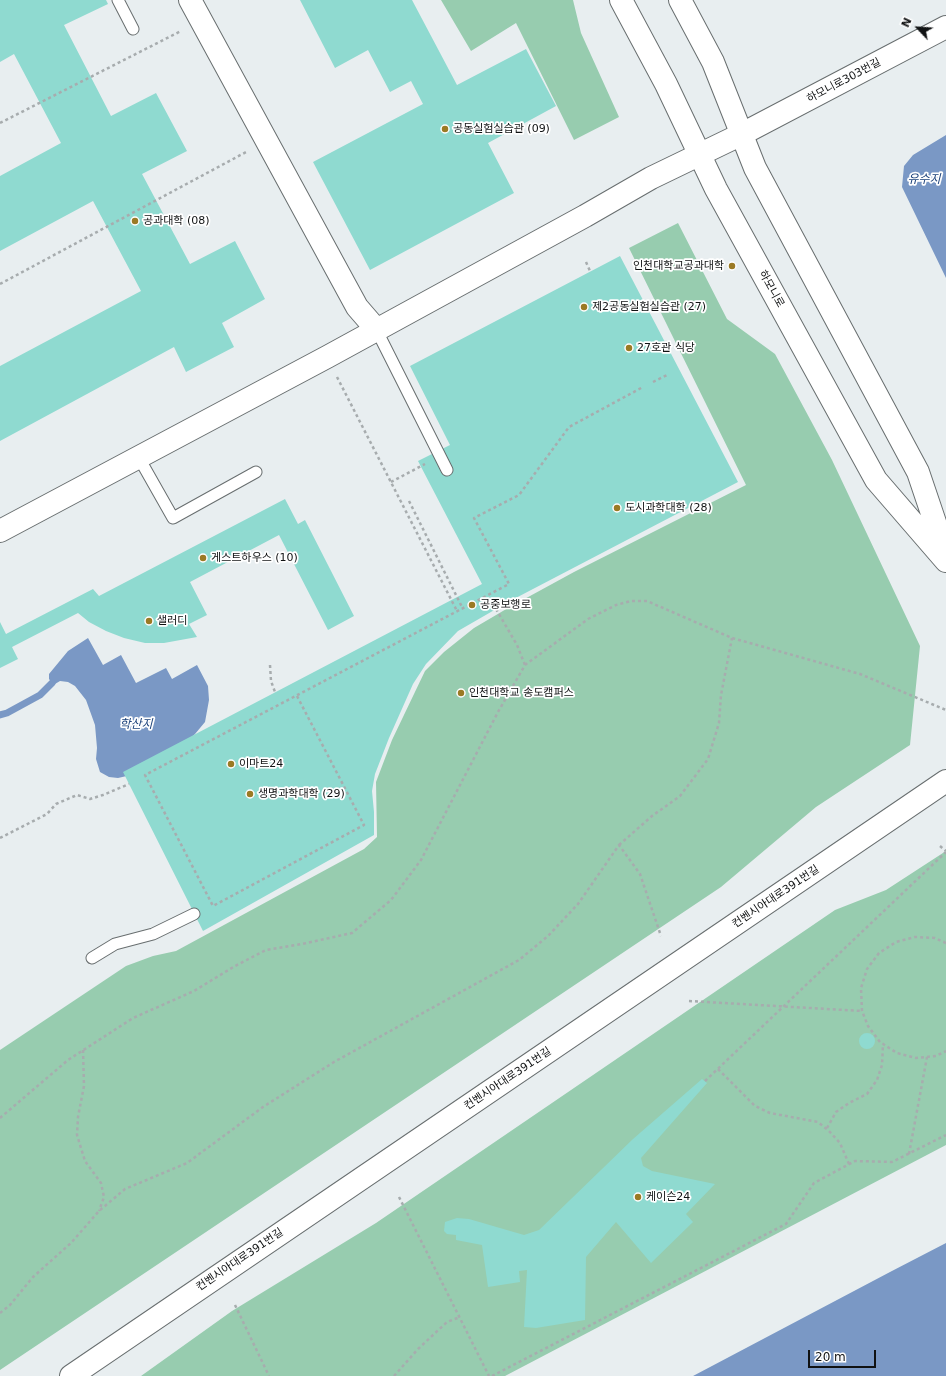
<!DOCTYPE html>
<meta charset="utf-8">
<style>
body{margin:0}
#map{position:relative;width:946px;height:1376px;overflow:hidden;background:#e8eef0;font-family:"DejaVu Sans",sans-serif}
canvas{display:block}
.north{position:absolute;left:898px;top:8px;width:40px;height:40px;-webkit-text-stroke:3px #fff;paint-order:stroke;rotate:295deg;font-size:11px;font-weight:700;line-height:16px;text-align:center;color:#101213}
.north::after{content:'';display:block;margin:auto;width:14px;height:18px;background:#101213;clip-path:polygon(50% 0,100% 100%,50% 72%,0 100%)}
.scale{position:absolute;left:808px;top:1350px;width:68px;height:18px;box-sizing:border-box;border:2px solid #101213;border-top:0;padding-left:5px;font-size:12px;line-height:14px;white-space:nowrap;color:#101213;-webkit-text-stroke:3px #fff;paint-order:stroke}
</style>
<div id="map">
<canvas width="946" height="1376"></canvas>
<div class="north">N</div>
<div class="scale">20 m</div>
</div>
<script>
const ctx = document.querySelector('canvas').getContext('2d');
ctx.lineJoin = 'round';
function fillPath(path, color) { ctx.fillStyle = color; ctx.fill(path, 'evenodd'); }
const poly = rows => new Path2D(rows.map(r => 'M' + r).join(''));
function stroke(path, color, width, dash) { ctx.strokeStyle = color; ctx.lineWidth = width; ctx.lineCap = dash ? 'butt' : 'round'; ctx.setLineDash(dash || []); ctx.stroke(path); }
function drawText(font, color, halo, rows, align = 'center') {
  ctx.font = font + ' "DejaVu Sans","Noto Sans KR",sans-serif'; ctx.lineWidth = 3.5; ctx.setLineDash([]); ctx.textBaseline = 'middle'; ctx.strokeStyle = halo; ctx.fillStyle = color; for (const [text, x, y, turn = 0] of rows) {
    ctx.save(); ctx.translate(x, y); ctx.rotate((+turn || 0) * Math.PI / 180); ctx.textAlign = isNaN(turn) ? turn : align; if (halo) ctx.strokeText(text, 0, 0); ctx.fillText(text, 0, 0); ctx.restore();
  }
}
fillPath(poly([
 [441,0,573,0,581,33,619,117,574,140,516,23,471,51],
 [678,223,727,319,775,354,832,460,920,646,910,745,816,807,721,887,0,1370,0,1050,126,966,153,956,176,951,364,849,377,837,376,782,392,740,425,671,444,652,474,628,508,608,574,572,746,485,629,248],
 [946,851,946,1145,505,1376,141,1376,232,1311,376,1223,835,910,886,890]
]), '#97ccaf');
fillPath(poly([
 [946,135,946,278,902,187,904,166,913,155],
 [88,638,103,665,121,655,136,683,166,668,172,679,197,665,208,686,209,700,205,722,195,734,184,745,131,775,118,778,109,777,100,772,96,759,97,748,95,725,86,700,75,686,68,682,60,681,55,684,52,683,49,679,49,674,68,651],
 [946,1243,946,1376,693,1376,890,1272]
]), '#7a98c5');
stroke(poly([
 [0,715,7,713,40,695,52,683]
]), '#7a98c5', 7);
fillPath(poly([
 [0,0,106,0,108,4,64,25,111,116,156,93,187,151,142,174,190,264,235,241,265,299,222,323,234,347,186,372,174,347,0,441,0,366,141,291,93,201,0,251,0,176,61,143,14,54,0,62],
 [300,0,412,0,457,85,526,49,556,106,488,143,514,193,370,270,313,162,423,104,411,81,390,92,368,50,335,68],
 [620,256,738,482,510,601,458,631,426,664,413,684,389,738,375,774,372,791,374,812,374,835,203,931,123,772,482,584,418,461,450,445,410,366],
 [285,499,298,524,305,520,354,616,328,630,279,535,190,582,207,615,189,624,197,637,164,643,145,643,124,638,106,631,89,622,78,613,12,647,18,659,0,668,0,622,6,634,93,589,99,596],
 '859 1041a8 8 0 1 1 16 0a8 8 0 1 1-16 0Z',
 [702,1079,707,1083,641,1158,643,1166,652,1171,715,1184,686,1214,693,1222,651,1263,616,1222,586,1257,585,1320,536,1328,524,1327,527,1270,519,1271,520,1282,488,1287,482,1245,456,1240,456,1235,447,1234,444,1231,445,1222,457,1218,469,1219,524,1235,539,1230,633,1139]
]), '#8fdad0');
const lane = poly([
 [118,0,133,29],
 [376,329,447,470],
 [139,458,173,518,256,472],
 [92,958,115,944,153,934,194,914]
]);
const street = poly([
 [190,0,357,307,376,329],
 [0,531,327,357,585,216,651,178,742,134,946,27]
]);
const secondary = poly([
 [621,0,666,84,716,189,876,480,946,561],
 [680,0,713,62,755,168,918,472,946,555],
 [71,1376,946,781]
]);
stroke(lane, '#686e6f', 13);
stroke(street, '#686e6f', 24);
stroke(secondary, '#686e6f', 24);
stroke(poly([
 [0,123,181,31],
 [586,262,590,271],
 [0,284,248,151],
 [337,377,457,611],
 [653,382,667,375],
 [391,482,425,464],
 [409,501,463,609],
 [496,609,517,645,525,665],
 [270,665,271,681,275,692],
 [297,696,364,825,213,906,145,775,509,584,474,518,519,495,569,427,643,387],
 [0,838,47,814,56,804,77,795,90,799,103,795,129,784],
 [619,845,652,816,680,796,708,759,719,723,721,695,732,638],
 [940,846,946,851],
 [946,943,935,938,915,937,896,942,879,953,867,969,861,988,862,1011,868,1026,880,1042,897,1053,916,1058,936,1056,946,1051],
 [689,1001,862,1011],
 [83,1050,84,1086,78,1117,77,1135,85,1161,101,1183,104,1197,99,1211],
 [718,1069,755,1106,770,1113,818,1122,829,1131,840,1143,849,1164],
 [705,1081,946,852],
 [0,1118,68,1060,133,1018,194,991,235,966,266,950,302,944,352,933,391,900,421,860,498,712,525,665,588,619,616,605,631,601,647,601,732,638,860,674,946,710],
 [827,1128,836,1112,849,1103,867,1094,877,1080,882,1065,883,1044],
 [909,1154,927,1057],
 [399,1197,489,1376],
 [235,1305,269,1376],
 [0,1313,10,1305,33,1277,71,1243,99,1211,125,1189,187,1163,263,1107,334,1062,519,960,548,936,578,904,619,845,640,874,661,936],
 [394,1376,418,1349,447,1322,460,1317],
 [492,1376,786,1224,814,1183,855,1161,892,1162,946,1135]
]), '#a7acae', 2.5, [3, 3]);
stroke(lane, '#fff', 11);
stroke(street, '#fff', 22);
stroke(secondary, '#fff', 22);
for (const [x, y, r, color] of [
 [445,129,4,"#9b7a24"],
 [135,221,4,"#9b7a24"],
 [732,266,4,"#9b7a24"],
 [584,307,4,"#9b7a24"],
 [629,348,4,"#9b7a24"],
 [617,508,4,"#9b7a24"],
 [203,558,4,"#9b7a24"],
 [472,605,4,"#9b7a24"],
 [149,621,4,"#9b7a24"],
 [461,693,4,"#9b7a24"],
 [231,764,4,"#9b7a24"],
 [250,794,4,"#9b7a24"],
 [638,1197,4,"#9b7a24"]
]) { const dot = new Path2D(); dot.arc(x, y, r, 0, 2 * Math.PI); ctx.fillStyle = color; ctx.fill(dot); stroke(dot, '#fff', 1.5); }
drawText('11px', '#101213', '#fff', [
 ["하모니로303번길",844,81,-28],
 ["하모니로",771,289,61],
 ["컨벤시아대로391번길",776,897,-34],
 ["컨벤시아대로391번길",508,1079,-34],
 ["컨벤시아대로391번길",240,1260,-34]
]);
drawText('11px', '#101213', '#fff', [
 ["공동실험실습관 (09)",453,129],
 ["공과대학 (08)",143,221],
 ["인천대학교공과대학",724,266,"right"],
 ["제2공동실험실습관 (27)",592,307],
 ["27호관 식당",637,348],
 ["도시과학대학 (28)",625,508],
 ["게스트하우스 (10)",211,558],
 ["공중보행로",480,605],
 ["샐러디",157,621],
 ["인천대학교 송도캠퍼스",469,693],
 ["이마트24",239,764],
 ["생명과학대학 (29)",258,794],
 ["케이슨24",646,1197]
], 'left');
drawText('italic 12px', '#1b417a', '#fff', [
 ["유수지",924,180],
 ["학산지",136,725]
]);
</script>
